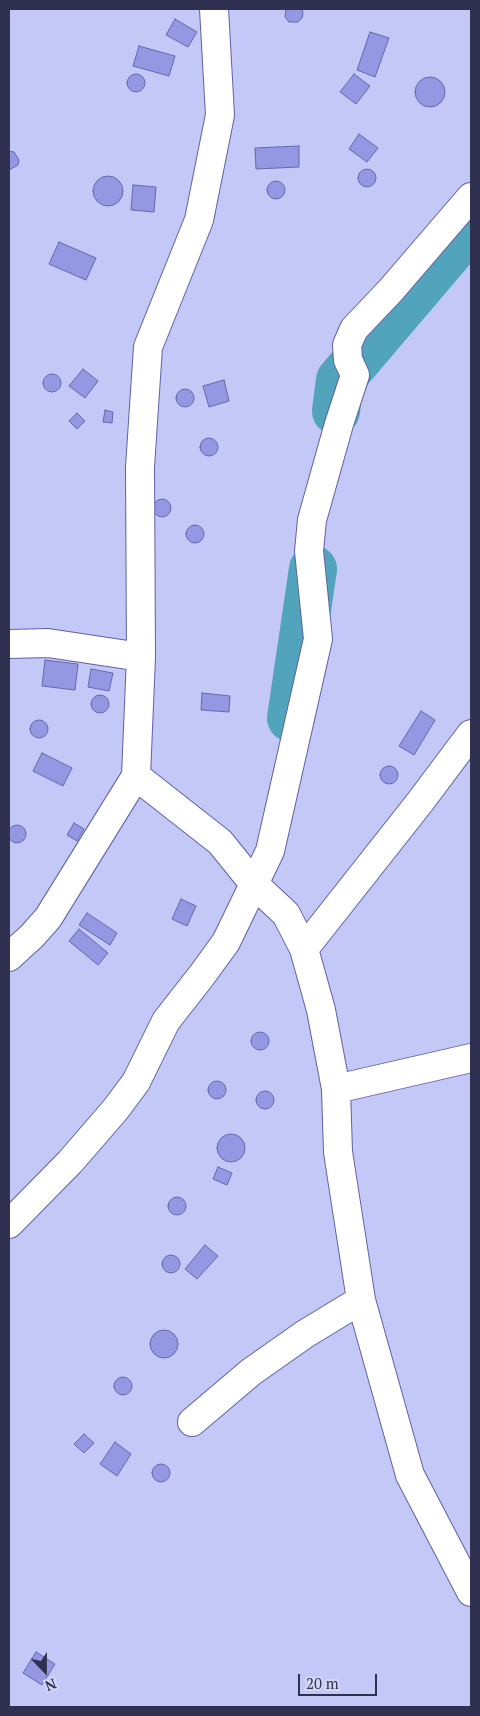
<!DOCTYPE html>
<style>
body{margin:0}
#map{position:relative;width:480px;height:1716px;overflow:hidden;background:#c3c8f7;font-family:"PT Serif",serif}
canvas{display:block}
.frame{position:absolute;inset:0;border:10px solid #303150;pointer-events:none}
.north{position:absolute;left:20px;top:1646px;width:50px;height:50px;-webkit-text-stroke:4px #d3d6f6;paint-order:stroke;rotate:158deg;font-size:14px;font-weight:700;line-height:20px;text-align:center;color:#303150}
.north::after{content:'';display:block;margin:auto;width:18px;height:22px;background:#303150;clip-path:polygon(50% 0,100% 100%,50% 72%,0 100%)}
.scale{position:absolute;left:298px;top:1674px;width:79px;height:22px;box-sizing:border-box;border:2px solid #303150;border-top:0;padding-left:6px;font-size:15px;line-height:18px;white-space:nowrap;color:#303150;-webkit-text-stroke:4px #d3d6f6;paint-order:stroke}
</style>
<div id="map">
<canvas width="480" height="1716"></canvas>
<div class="frame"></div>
<div class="north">N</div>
<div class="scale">20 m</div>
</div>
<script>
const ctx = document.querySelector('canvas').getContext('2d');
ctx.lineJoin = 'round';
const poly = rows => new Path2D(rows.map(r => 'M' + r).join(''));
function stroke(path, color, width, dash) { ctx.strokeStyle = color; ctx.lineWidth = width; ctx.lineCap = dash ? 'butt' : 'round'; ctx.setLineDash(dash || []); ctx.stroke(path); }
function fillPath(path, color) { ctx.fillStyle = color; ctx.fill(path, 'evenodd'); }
stroke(poly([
 [336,411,340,380,471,226],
 [291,718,313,569]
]), '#52a3bc', 48);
const building = poly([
 [286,9,302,9,303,13,302,18,298,22,289,22,285,17,286,9],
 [175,19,197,32,188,47,166,35,175,19],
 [370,32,389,38,375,77,357,70,370,32],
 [139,46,175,56,169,76,133,66,139,46],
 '127 83a9 9 0 1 1 18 0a9 9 0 1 1-18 0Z',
 [354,74,370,86,356,104,340,92,354,74],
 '415 92a15 15 0 1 1 30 0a15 15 0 1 1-30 0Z',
 [359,134,378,148,367,162,349,149,359,134],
 [299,146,299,167,256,169,255,148,299,146],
 [9,151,14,152,19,160,18,165,11,169,9,169,9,151],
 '358 178a9 9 0 1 1 18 0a9 9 0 1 1-18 0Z',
 '93 191a15 15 0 1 1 30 0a15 15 0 1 1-30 0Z',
 '267 190a9 9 0 1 1 18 0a9 9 0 1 1-18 0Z',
 [133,185,156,187,154,212,131,210,133,185],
 [59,242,96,258,86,280,49,264,59,242],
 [83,369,98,381,85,398,69,386,83,369],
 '43 383a9 9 0 1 1 18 0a9 9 0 1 1-18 0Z',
 [224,380,229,401,209,407,203,386,224,380],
 '176 398a9 9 0 1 1 18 0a9 9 0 1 1-18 0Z',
 [105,410,113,412,112,423,103,422,105,410],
 [77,413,85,421,77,429,69,421,77,413],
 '200 447a9 9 0 1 1 18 0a9 9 0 1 1-18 0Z',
 '153 508a9 9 0 1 1 18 0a9 9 0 1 1-18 0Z',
 '186 534a9 9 0 1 1 18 0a9 9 0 1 1-18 0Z',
 [45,660,78,664,75,690,42,686,45,660],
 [91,669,113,673,109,691,88,687,91,669],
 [202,693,230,696,229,712,201,710,202,693],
 '91 704a9 9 0 1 1 18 0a9 9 0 1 1-18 0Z',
 [421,711,435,720,414,755,399,746,421,711],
 '30 729a9 9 0 1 1 18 0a9 9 0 1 1-18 0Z',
 [42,753,72,768,63,786,33,771,42,753],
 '380 775a9 9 0 1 1 18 0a9 9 0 1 1-18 0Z',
 [74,823,84,829,77,841,67,835,74,823],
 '8 834a9 9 0 1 1 18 0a9 9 0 1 1-18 0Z',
 [181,899,196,906,187,926,172,919,181,899],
 [87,913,117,933,110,945,79,925,87,913],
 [79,929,108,953,98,965,69,941,79,929],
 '251 1041a9 9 0 1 1 18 0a9 9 0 1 1-18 0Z',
 '208 1090a9 9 0 1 1 18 0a9 9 0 1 1-18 0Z',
 '256 1100a9 9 0 1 1 18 0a9 9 0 1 1-18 0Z',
 '217 1148a14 14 0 1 1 28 0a14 14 0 1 1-28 0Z',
 [218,1167,232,1173,227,1185,213,1179,218,1167],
 '168 1206a9 9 0 1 1 18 0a9 9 0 1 1-18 0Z',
 [205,1245,218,1256,197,1279,185,1269,205,1245],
 '162 1264a9 9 0 1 1 18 0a9 9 0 1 1-18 0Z',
 '150 1344a14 14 0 1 1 28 0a14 14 0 1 1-28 0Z',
 '114 1386a9 9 0 1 1 18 0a9 9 0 1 1-18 0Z',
 [84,1434,94,1443,84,1453,74,1444,84,1434],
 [115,1442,131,1454,117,1476,100,1464,115,1442],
 '152 1473a9 9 0 1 1 18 0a9 9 0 1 1-18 0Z',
 [36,1652,55,1664,42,1685,23,1673,36,1652]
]);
fillPath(building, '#9498e3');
stroke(building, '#6567ae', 1);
const minor = poly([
 [9,644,48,643,141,657],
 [136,776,220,842,254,884,286,914,304,949,321,1010,336,1089,338,1152,361,1300,410,1475,471,1592],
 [304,949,420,802,471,734],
 [9,957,32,936,48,918,136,776,141,657,140,467,148,347,199,220,220,115,214,9],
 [336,1089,471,1058],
 [9,1224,70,1162,115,1110,136,1082,166,1021,202,975,226,942,270,851,318,639,309,551,312,520,339,424,355,375,348,360,347,345,354,329,391,290,471,197],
 [192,1422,251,1372,305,1334,361,1300]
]);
stroke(minor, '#5f61a7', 30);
stroke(minor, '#fff', 28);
</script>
